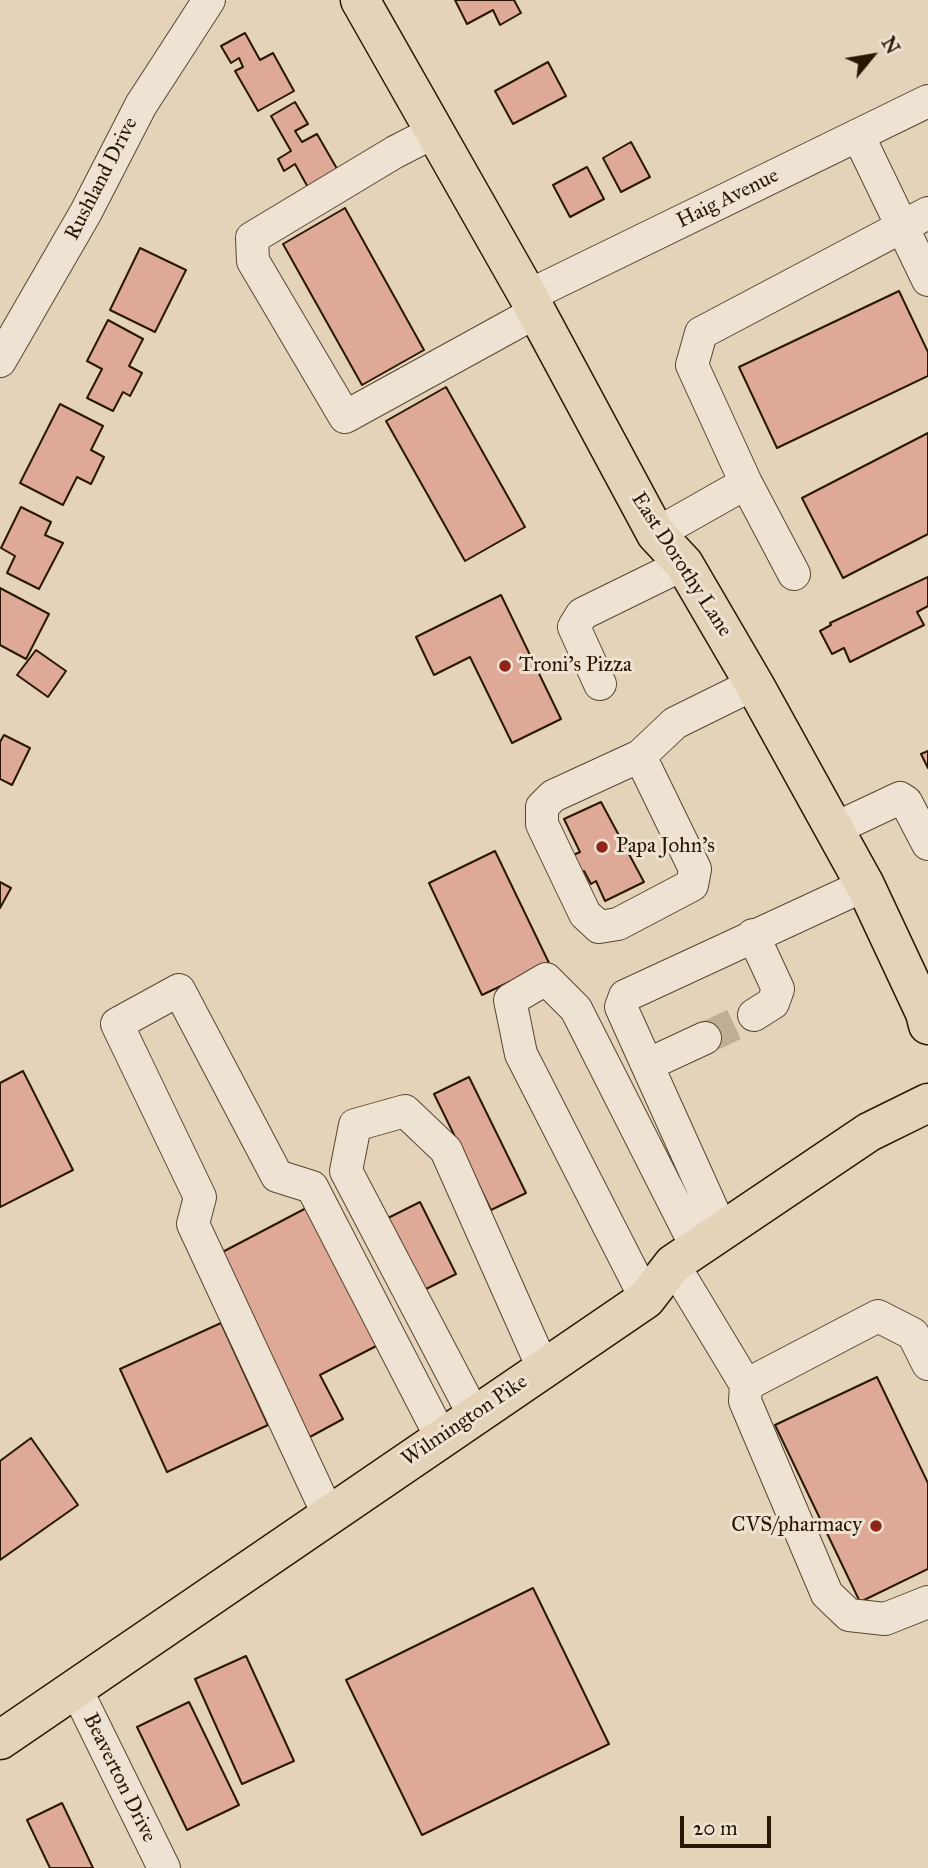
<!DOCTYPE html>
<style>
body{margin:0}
#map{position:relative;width:928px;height:1868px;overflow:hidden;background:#e5d3b9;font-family:"IM FELL Great Primer",serif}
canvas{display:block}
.north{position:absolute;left:837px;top:21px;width:70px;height:70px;-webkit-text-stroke:5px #eee2d2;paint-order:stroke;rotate:60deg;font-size:19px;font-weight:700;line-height:28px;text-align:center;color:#281702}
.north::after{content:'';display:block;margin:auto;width:24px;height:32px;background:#281702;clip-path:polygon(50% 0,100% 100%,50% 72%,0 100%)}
.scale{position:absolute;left:680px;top:1816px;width:91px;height:32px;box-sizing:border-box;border:4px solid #281702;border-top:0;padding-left:9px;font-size:21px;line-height:24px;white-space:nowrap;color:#281702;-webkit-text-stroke:5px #eee2d2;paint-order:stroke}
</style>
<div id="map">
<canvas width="928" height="1868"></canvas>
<div class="north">N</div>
<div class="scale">20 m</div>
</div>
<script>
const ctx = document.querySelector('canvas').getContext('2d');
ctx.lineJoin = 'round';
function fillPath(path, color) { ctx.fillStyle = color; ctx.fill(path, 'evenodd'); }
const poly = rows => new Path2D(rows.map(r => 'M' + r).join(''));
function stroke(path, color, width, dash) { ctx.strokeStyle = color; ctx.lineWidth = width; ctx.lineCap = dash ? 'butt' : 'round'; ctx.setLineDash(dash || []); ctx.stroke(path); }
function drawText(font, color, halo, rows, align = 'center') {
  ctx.font = font + ' "IM FELL Great Primer",serif'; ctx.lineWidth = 6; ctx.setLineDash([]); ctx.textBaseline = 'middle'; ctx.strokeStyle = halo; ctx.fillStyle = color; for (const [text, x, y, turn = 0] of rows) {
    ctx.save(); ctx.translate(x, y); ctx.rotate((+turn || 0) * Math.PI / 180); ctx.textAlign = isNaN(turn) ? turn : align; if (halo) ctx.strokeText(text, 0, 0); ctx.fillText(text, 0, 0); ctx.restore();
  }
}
const building = poly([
 [455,0,514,0,521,13,500,25,493,10,467,24,455,0],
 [245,33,260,60,273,53,294,91,258,111,235,71,243,67,239,58,231,63,221,46,245,33],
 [548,62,566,96,513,124,495,91,548,62],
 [295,102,308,124,295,131,302,142,317,134,340,174,310,191,295,164,284,171,278,159,291,151,271,116,295,102],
 [631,142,650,177,621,192,603,158,631,142],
 [587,167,604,199,570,217,553,185,587,167],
 [345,208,424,350,362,385,283,244,345,208],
 [140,248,186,270,155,332,110,310,140,248],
 [899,291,928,352,928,376,777,448,739,367,899,291],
 [108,320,143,339,129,366,142,373,130,396,123,392,113,411,87,398,102,369,87,361,108,320],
 [446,387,525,527,465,561,386,421,446,387],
 [60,404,103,426,91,450,104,457,91,484,77,477,63,505,20,483,60,404],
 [928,433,928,534,843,578,802,498,928,433],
 [21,507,51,522,45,535,63,543,39,589,7,573,15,556,1,548,21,507],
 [928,577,928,606,917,612,924,625,850,662,844,648,832,654,820,631,831,625,830,623,928,577],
 [0,588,49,614,26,659,0,645,0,588],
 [501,595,561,719,512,743,470,657,434,675,416,637,501,595],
 [36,650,66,671,48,697,17,675,36,650],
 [4,735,30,748,12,785,0,779,0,742,4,735],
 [928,751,928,768,921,754,928,751],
 [601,802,644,882,605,901,596,881,591,884,584,871,577,875,569,857,580,852,564,819,601,802],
 [495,851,549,963,482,995,429,883,495,851],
 [0,882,11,888,0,908,0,882],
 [23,1071,73,1170,0,1207,0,1083,23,1071],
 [469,1077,526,1193,491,1210,434,1094,469,1077],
 [420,1202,456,1274,424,1290,388,1218,420,1202],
 [312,1205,384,1342,320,1375,343,1419,308,1438,213,1257,312,1205],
 [221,1323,268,1425,167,1472,120,1369,221,1323],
 [877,1377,928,1483,928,1569,860,1602,775,1425,877,1377],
 [31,1438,78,1505,0,1560,0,1461,31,1438],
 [533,1588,609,1744,422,1835,346,1680,533,1588],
 [246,1656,294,1761,242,1784,195,1679,246,1656],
 [189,1702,239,1805,187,1830,137,1727,189,1702],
 [62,1803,93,1868,50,1868,27,1820,62,1803]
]);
fillPath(building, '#dfa998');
stroke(building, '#281702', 2);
stroke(poly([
 [705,1038,754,1015]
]), '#bfad94', 32, [32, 16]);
const minor = poly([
 [434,132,395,152,252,238,253,261,345,417,536,312],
 [858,135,928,280],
 [528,296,928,101],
 [0,361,86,212,141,105,209,0],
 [746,483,794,574],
 [656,534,746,483,692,365,701,333,928,213],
 [600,684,574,627,582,614,684,564],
 [640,756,695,869,692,885,618,924,599,927,585,914,542,824,542,807,553,796,640,756,675,723,754,684],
 [834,829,900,798,906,802,928,844],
 [753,935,778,989,773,1003,754,1015],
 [649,1064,705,1038],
 [722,1231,621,1007,625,996,865,885],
 [673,1264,746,1385,745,1401,827,1594,849,1615,885,1619,928,1602],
 [646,1299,521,1054,510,1000,546,979,576,1009,697,1248],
 [746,1385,878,1316,913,1334,928,1364],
 [474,1415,346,1171,355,1125,405,1111,446,1150,543,1368],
 [328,1514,193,1224,200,1197,117,1024,179,990,277,1176,312,1187,441,1437],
 [75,1687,164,1868]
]);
const major = poly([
 [360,0,528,296,656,534,684,564,754,684,865,885,925,1013,928,1025],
 [0,1740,646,1299,673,1264,869,1132,928,1103]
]);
stroke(minor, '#574630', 34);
stroke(major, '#281702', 41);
stroke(minor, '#eee2d2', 32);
stroke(major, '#e5d3b9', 38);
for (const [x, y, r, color] of [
 [505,666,7,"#8f2418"],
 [602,847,7,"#8f2418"],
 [876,1526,7,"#8f2418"]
]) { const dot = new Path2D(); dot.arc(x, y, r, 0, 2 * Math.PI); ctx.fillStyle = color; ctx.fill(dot); stroke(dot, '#eee2d2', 2.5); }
drawText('21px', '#281702', '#eee2d2', [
 ["Rushland Drive",102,179,-63],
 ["Haig Avenue",728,199,-26],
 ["East Dorothy Lane",681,565,57],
 ["Wilmington Pike",465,1421,-34],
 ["Beaverton Drive",119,1778,64]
]);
drawText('21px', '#281702', '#eee2d2', [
 ["Troni's Pizza",519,666],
 ["Papa John's",616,847],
 ["CVS/pharmacy",862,1526,"right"]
], 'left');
</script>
